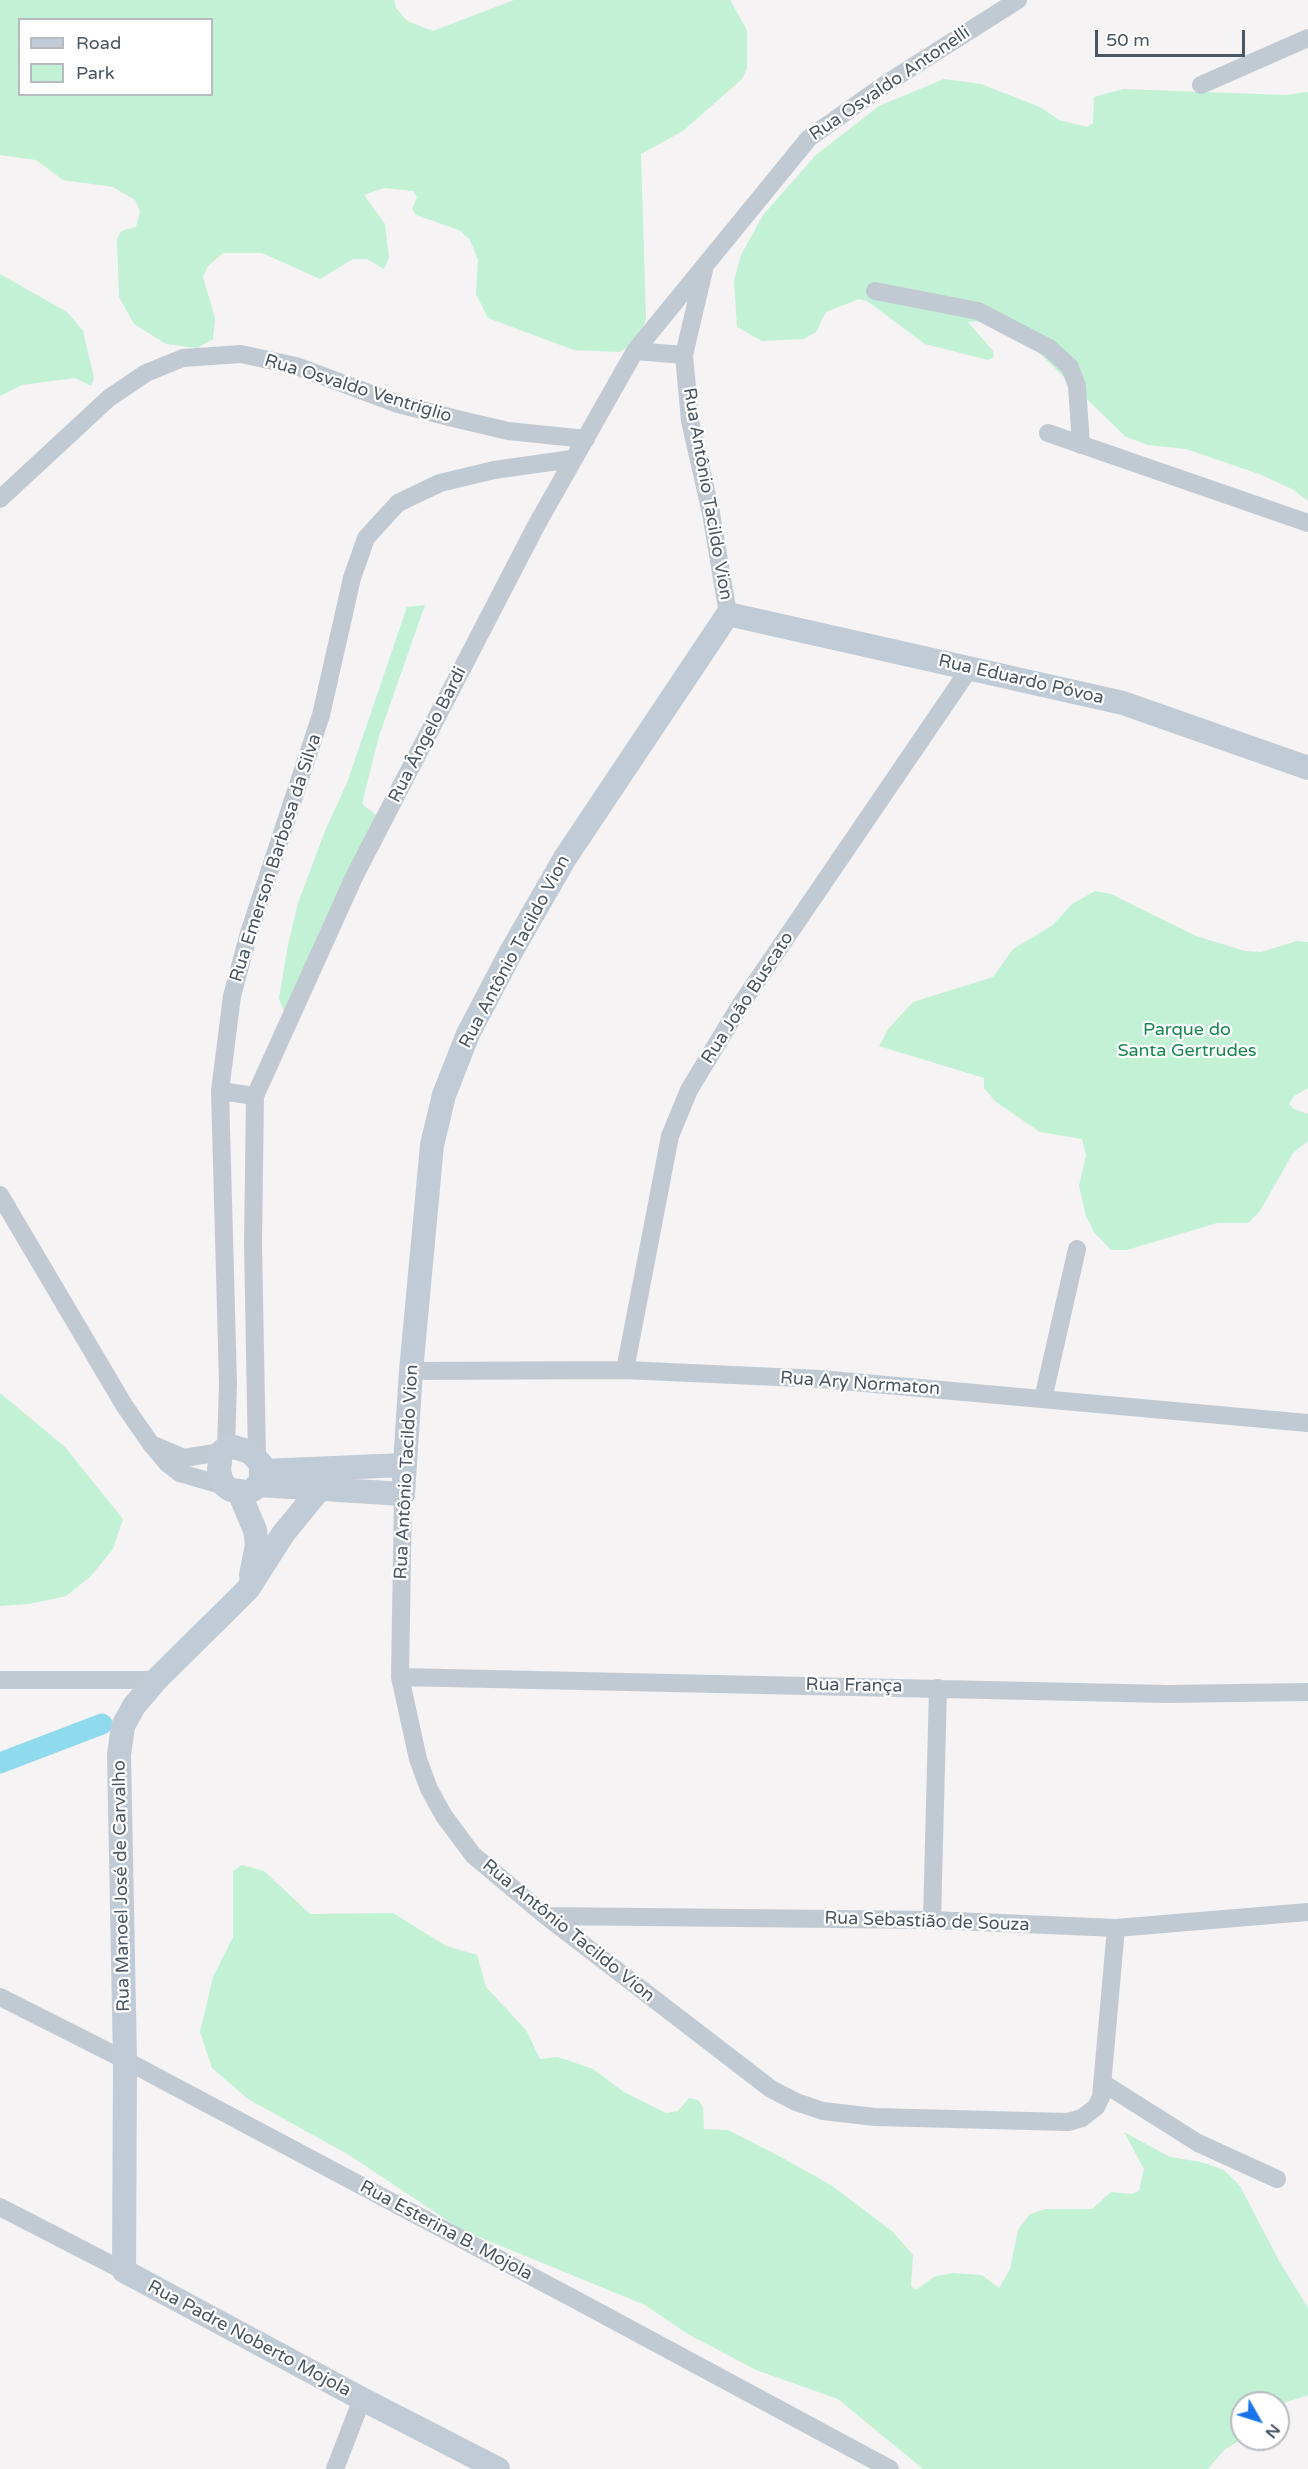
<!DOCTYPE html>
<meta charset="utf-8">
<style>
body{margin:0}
#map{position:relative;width:1308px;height:2469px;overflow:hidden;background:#f5f3f3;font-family:"Varela Round",sans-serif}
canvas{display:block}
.legend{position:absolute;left:18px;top:18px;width:195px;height:78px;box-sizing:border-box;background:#fff;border:2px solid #b7bbc0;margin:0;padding:8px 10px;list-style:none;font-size:18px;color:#4a5661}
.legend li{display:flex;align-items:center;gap:12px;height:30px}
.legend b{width:30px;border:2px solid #b7bbc0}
.north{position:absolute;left:1230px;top:2391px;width:60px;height:60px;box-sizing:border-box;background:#fff;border:2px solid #b7bbc0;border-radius:50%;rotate:129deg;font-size:16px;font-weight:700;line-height:24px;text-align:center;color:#4a5661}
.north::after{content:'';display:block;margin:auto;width:21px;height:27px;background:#1a73e8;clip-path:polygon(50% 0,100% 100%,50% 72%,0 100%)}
.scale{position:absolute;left:1095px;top:30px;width:150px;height:27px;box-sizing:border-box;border:3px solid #4a5661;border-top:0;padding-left:8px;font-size:18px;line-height:21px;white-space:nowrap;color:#4a5661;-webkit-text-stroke:4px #fff;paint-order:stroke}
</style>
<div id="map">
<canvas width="1308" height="2469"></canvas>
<ul class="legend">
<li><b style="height:8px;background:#c1cbd6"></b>Road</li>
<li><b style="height:16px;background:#c3f1d5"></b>Park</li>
</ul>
<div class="north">N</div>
<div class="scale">50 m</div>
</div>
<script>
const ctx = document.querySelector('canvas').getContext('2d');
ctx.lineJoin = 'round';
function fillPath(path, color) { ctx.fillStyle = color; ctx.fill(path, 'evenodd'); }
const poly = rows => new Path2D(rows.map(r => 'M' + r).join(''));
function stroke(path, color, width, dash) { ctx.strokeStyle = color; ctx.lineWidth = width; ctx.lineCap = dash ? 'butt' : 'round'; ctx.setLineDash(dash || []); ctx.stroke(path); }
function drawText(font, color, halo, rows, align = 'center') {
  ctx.font = font + ' "Varela Round",sans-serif'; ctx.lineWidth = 4.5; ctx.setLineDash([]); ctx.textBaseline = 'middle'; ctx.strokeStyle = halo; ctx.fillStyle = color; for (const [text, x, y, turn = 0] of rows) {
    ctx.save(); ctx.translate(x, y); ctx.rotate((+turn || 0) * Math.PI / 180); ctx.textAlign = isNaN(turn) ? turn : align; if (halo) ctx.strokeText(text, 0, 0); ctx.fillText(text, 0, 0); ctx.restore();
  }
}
fillPath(poly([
 [0,0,394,0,396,8,407,21,433,31,514,0,730,0,747,30,747,68,742,79,683,131,641,154,646,320,636,342,619,352,574,350,488,318,476,294,478,260,470,240,459,230,416,215,412,209,417,197,413,191,384,188,364,195,385,224,389,258,384,269,367,259,353,259,320,279,262,253,223,253,208,266,203,277,215,318,213,339,197,348,166,344,134,324,119,297,117,239,121,231,136,227,140,211,135,200,113,187,63,180,36,160,0,155],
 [20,20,212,20,212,94,20,94],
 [944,79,981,84,1040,107,1059,120,1087,127,1093,123,1094,97,1123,89,1286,95,1308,92,1308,501,1292,489,1259,474,1186,449,1148,445,1126,437,1037,351,982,321,968,322,993,351,994,357,988,360,925,344,867,301,859,299,826,312,816,332,804,339,762,341,737,327,734,281,741,255,763,215,816,155,879,106],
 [0,274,67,312,83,331,94,378,91,386,75,378,22,385,0,396],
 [425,605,379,736,362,804,380,818,286,1017,279,998,288,945,298,903,325,831,347,783,407,607],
 [1095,891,1111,894,1196,936,1245,951,1261,952,1297,941,1308,942,1308,1088,1294,1096,1289,1104,1294,1109,1308,1114,1308,1141,1293,1153,1260,1211,1248,1223,1217,1223,1127,1250,1111,1250,1094,1232,1086,1216,1079,1186,1086,1155,1082,1139,1040,1132,996,1102,984,1088,984,1078,879,1046,889,1028,913,1002,993,977,1013,949,1053,925,1072,904],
 [0,1393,65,1447,123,1519,113,1549,90,1577,66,1596,29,1604,0,1606],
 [242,1865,264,1871,310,1914,393,1913,446,1946,477,1955,486,1987,526,2030,540,2059,558,2057,593,2069,624,2092,666,2113,678,2111,689,2098,698,2100,703,2107,704,2129,728,2130,779,2156,831,2185,893,2232,913,2255,911,2286,916,2290,934,2277,952,2273,982,2275,999,2288,1010,2269,1018,2230,1030,2214,1046,2209,1092,2209,1111,2192,1132,2194,1139,2191,1144,2169,1124,2132,1170,2157,1201,2162,1224,2170,1240,2186,1278,2259,1308,2308,1308,2395,1278,2405,1278,2403,1242,2403,1243,2439,1225,2449,1208,2469,923,2469,838,2399,756,2370,686,2333,645,2305,462,2230,349,2155,248,2099,212,2068,200,2032,213,1977,233,1937,233,1871]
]), '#c3f1d5');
stroke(poly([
 [0,1763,102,1724]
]), '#90daee', 21);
stroke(poly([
 [1201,85,1308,38],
 [704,270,684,355,690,421,711,513,728,614],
 [875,291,978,311,1049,348,1070,367,1077,386,1081,445],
 [635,351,684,355],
 [1048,433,1308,523],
 [0,499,109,398,146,373,183,358,241,354,296,366,398,404,453,418,508,431,586,439],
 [220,1091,255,1096,355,875,537,524,635,351,809,138,887,83,1018,0],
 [255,1096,253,1244,257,1458],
 [0,1195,124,1405,151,1444,167,1463,180,1473,225,1486],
 [625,1370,670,1136,689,1090,741,1004,970,668],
 [411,1371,625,1370,820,1379,1308,1423],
 [1043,1399,1077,1249],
 [156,1446,184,1458,221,1452],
 [226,1448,228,1383,220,1091,232,996,249,933,321,715,352,578,366,538,398,503,440,483,494,470,572,459],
 [403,1494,400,1677,418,1759,429,1789,444,1816,473,1855,546,1916,771,2089,796,2102,823,2111,875,2117,1068,2122,1082,2118,1096,2107,1101,2097,1116,1928],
 [400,1677,1167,1694,1308,1692],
 [0,1680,156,1680],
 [546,1916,932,1920,1116,1928,1308,1912],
 [932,1920,938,1688],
 [0,1997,125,2060,578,2301,890,2469],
 [1103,2083,1198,2143,1277,2179],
 [0,2207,124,2271],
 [335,2469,362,2399]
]), '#c1cad2', 18);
stroke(poly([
 [234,1447,250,1452,261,1464,261,1481,253,1490,246,1492,231,1490,225,1486,221,1479,219,1470,221,1452,226,1448,234,1447],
 [263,1471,404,1465],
 [259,1485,403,1494,411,1371,432,1145,444,1095,468,1034,511,952,565,858,728,614,1123,703,1308,768],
 [319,1490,283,1534,248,1589,156,1680,134,1706,123,1726,119,1755,125,2060,124,2271,362,2399,498,2469],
 [239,1492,255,1530,257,1545,251,1575]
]), '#c1cbd6', 24);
drawText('18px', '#4a5661', '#fff', [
 ["Rua Osvaldo Antonelli",890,84,-34],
 ["Rua Osvaldo Ventriglio",358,389,17],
 ["Rua Antônio Tacildo Vion",707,494,80],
 ["Rua Eduardo Póvoa",1021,680,13],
 ["Rua Ângelo Bardi",428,735,-63],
 ["Rua Emerson Barbosa da Silva",276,858,-72],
 ["Rua Antônio Tacildo Vion",515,952,-62],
 ["Rua João Buscato",748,998,-57],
 ["Rua Ary Normaton",860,1384,4],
 ["Rua Antônio Tacildo Vion",407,1472,-87],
 ["Rua França",854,1686,1],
 ["Rua Manoel José de Carvalho",122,1886,-91],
 ["Rua Sebastião de Souza",927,1922,2],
 ["Rua Antônio Tacildo Vion",568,1931,39],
 ["Rua Esterina B. Mojola",446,2231,28],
 ["Rua Padre Noberto Mojola",249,2339,28]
]);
drawText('18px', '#17864f', '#fff', [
 ["Parque do",1187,1030],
 ["Santa Gertrudes",1187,1051]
]);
</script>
